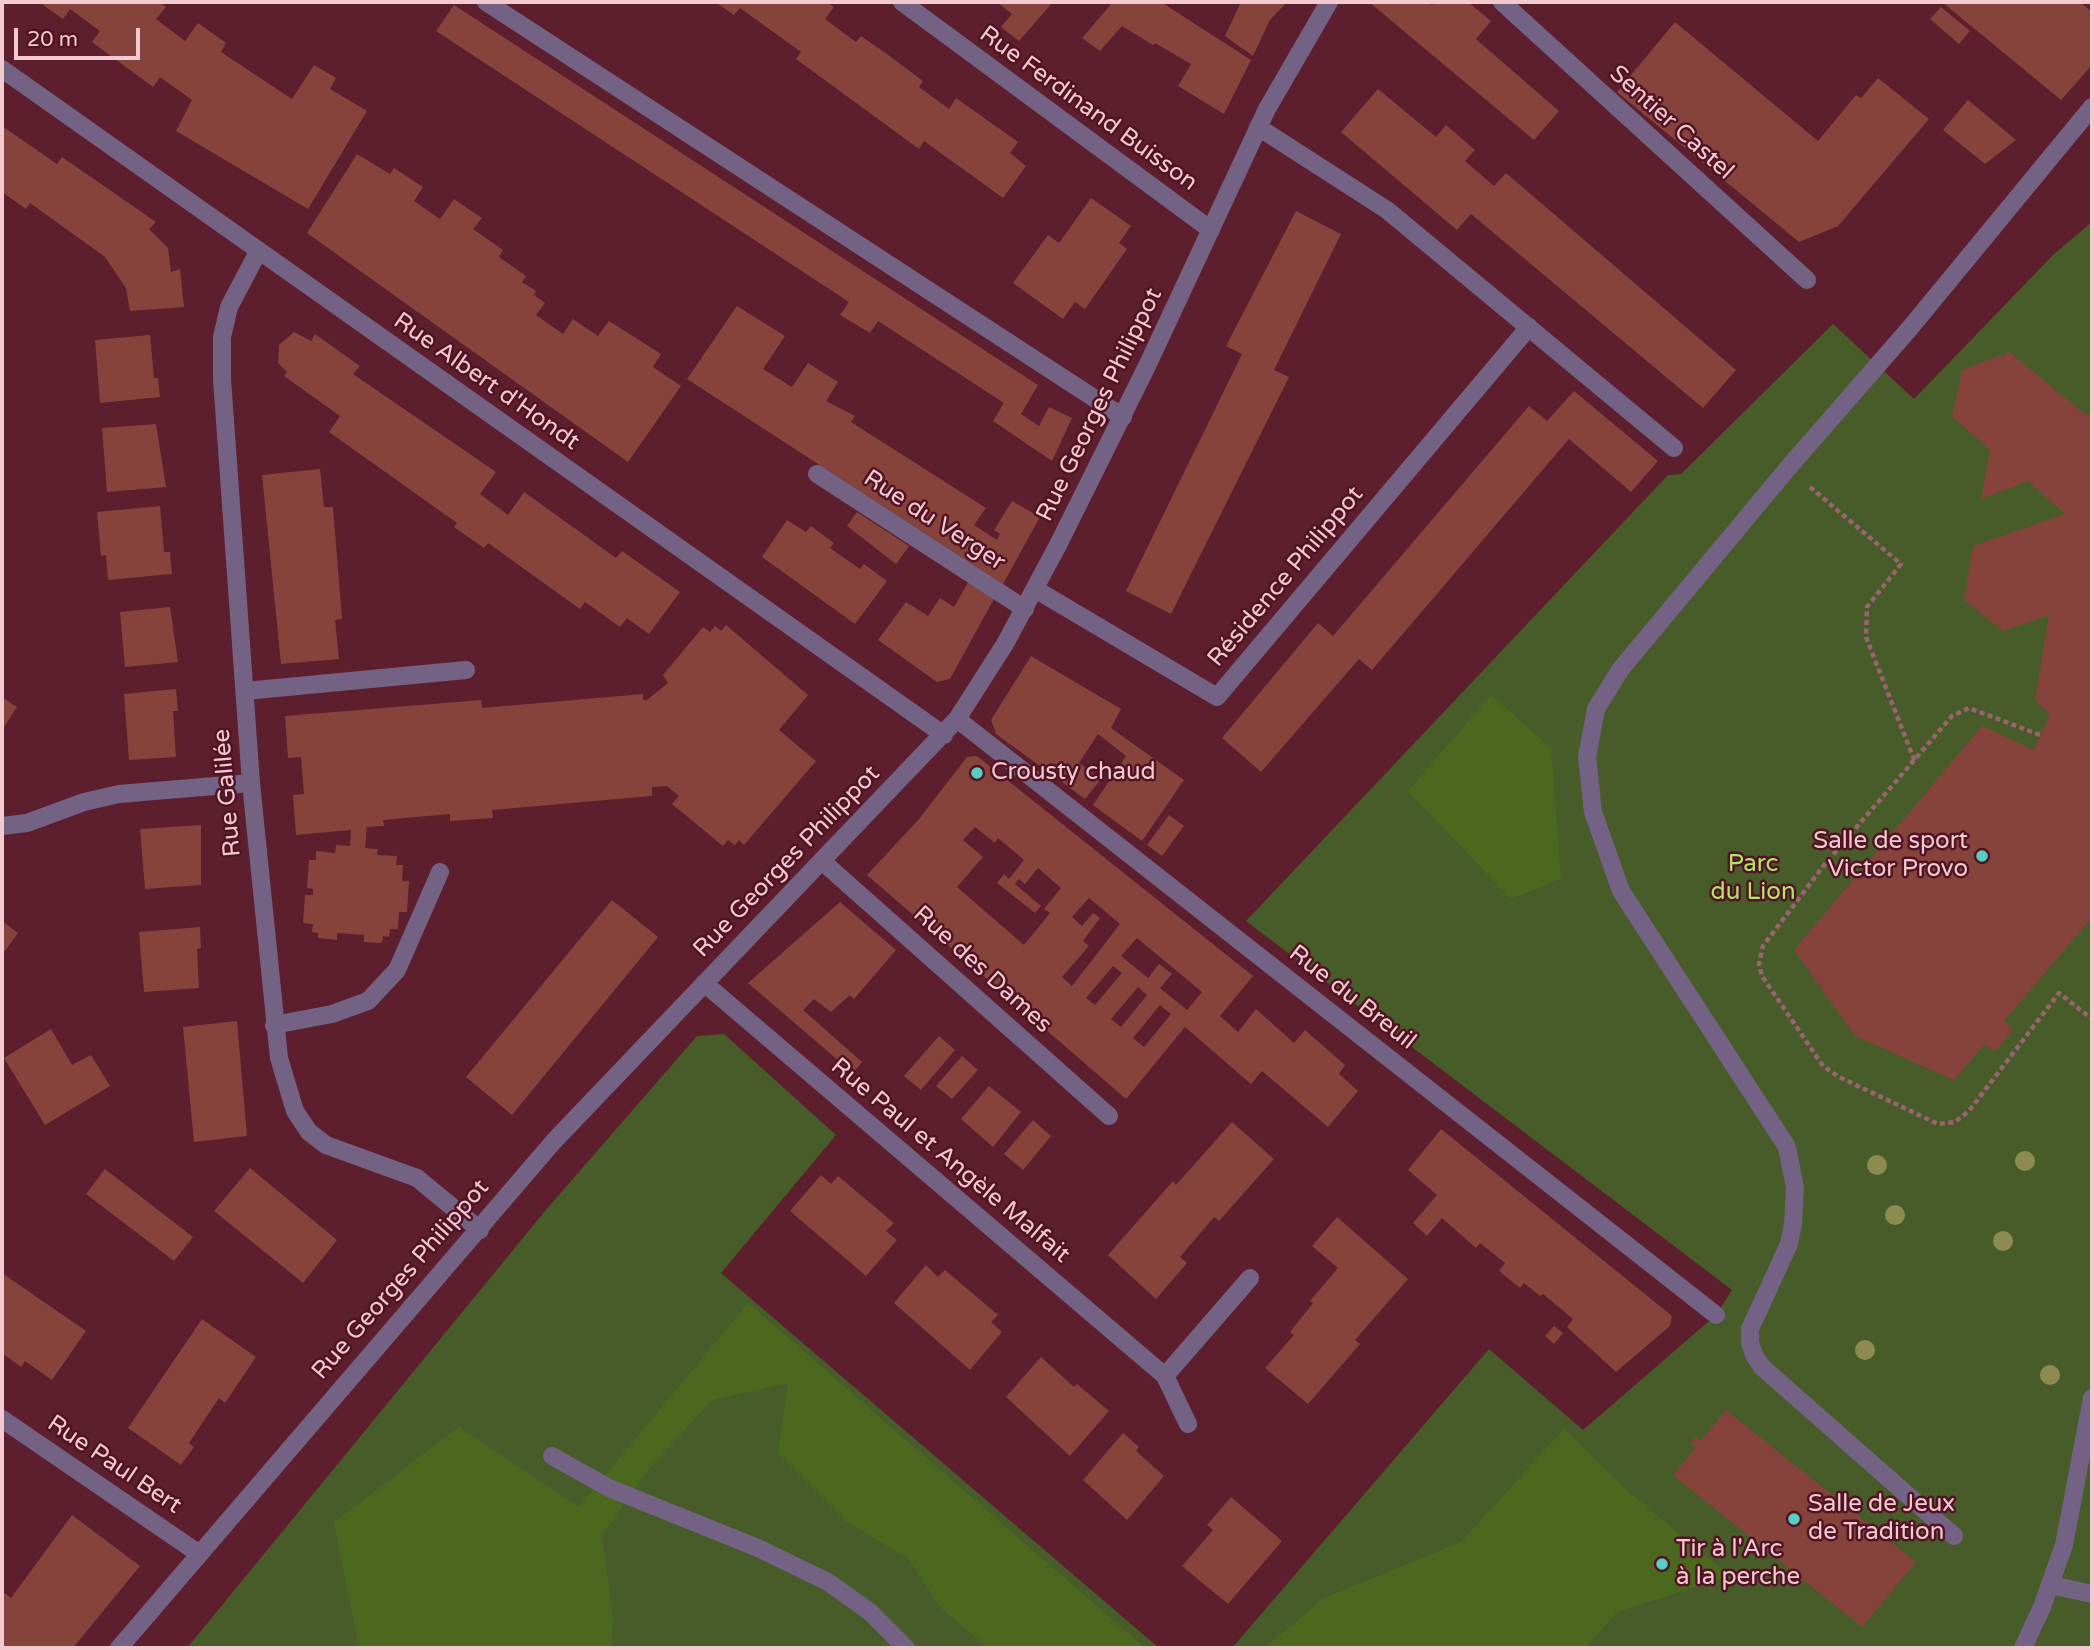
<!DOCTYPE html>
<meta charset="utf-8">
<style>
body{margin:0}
#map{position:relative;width:2094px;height:1650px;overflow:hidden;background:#5d1e2e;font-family:"Varela Round",sans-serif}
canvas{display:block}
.frame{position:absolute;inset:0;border:4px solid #f2cad0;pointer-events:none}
.scale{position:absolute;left:14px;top:28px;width:126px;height:32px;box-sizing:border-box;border:4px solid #f2cad0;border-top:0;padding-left:9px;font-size:21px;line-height:24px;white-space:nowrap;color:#f2cad0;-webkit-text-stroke:5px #511324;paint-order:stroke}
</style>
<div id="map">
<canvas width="2094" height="1650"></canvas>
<div class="frame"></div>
<div class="scale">20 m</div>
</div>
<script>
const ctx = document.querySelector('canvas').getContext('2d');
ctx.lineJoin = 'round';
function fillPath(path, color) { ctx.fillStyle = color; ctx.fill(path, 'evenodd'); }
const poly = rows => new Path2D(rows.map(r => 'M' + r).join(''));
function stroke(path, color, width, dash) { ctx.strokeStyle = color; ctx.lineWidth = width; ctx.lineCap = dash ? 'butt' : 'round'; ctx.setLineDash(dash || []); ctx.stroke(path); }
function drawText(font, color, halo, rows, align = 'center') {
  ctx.font = font + ' "Varela Round",sans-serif'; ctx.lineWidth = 5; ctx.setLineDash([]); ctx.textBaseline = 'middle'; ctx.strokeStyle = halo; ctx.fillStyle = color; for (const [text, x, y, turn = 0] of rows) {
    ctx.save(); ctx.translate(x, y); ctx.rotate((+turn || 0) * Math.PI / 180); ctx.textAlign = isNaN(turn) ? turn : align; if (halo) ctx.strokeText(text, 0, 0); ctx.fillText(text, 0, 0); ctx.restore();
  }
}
fillPath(poly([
 [2092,222,2092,1648,1232,1648,1489,1349,1583,1430,1716,1315,1732,1290,1246,921,1668,475,1681,474,1833,324,1914,399,2054,254],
 [724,1034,836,1135,721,1273,1159,1648,187,1648,545,1211,697,1036]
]), '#475c29');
fillPath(poly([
 [1491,695,1551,748,1561,879,1511,899,1408,791],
 [748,1303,1145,1648,988,1648,941,1608,908,1558,846,1521,778,1453,788,1383,712,1400,650,1468,602,1535,613,1618,611,1648,359,1648,334,1522,459,1427,579,1507],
 [1564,1429,1631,1494,1730,1576,1617,1612,1585,1648,1265,1648,1324,1598,1461,1542]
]), '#4c681f');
fillPath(poly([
 [39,2,159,2,166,7,156,19,185,41,198,23,226,43,221,52,292,99,314,65,336,78,330,89,367,111,308,209,176,131,192,100,160,77,153,87,123,65,92,42,100,31,70,9,63,19],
 [715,2,826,2,834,7,825,19,856,42,861,36,891,57,923,81,919,87,949,109,956,98,1018,142,1010,153,1026,166,1003,198,924,141,919,149,796,59,801,52,740,8,734,15],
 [997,2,1053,2,1019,41,1001,27,1012,14],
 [1113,2,1161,2,1251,60,1224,114,1178,86,1191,64,1155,43,1153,45,1122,26,1100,51,1082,38],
 [1241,2,1287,2,1270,20,1253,56,1225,36],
 [1369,2,1428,2,1432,5,1435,2,1468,2,1491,21,1476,39,1559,111,1534,140],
 [1942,2,2080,2,2092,12,2092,65,2061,100],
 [454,5,1038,385,1021,414,1039,426,1049,407,1072,418,1052,461,993,421,1004,403,878,321,870,333,840,315,849,302,436,31],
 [1941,7,1970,31,1959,44,1930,19],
 [1675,22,1818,141,1856,95,1861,98,1878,78,1929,119,1838,226,1799,242,1617,92],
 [1378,89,1436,137,1446,125,1475,150,1465,161,1494,186,1506,173,1736,370,1703,408,1471,214,1457,230,1341,132],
 [1968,100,2016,140,1985,164,1943,130],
 [2,126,57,164,62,157,156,222,149,229,168,248,171,272,180,269,184,307,130,311,126,288,105,257,30,203,26,209,2,192],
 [357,154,390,174,394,168,423,187,414,201,440,219,454,199,482,218,473,229,503,250,499,257,526,276,522,282,536,291,534,295,545,303,536,315,563,334,573,319,598,336,609,321,661,354,653,367,681,386,628,462,307,233],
 [1091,198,1131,226,1119,243,1127,249,1085,309,1075,302,1063,319,1013,283,1048,235,1059,243],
 [1296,211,1341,234,1274,370,1289,377,1171,614,1126,591,1242,354,1226,346],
 [737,306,785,336,763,369,792,387,808,363,838,382,826,401,855,416,851,422,986,508,974,525,997,540,1000,534,994,530,1012,501,1040,517,1003,584,687,379],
 [294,332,311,341,315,334,360,366,353,374,496,472,480,494,508,515,524,492,616,558,622,551,680,592,649,634,627,618,620,627,585,602,580,609,488,543,484,548,454,527,457,523,329,432,340,416,284,376,287,372,278,363,279,345],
 [150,335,154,378,158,378,160,397,100,403,95,340],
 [2008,351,2086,415,2092,413,2092,925,2088,922,2004,1021,2013,1030,1995,1052,1985,1044,1954,1080,1855,1036,1794,950,1982,726,2034,750,2050,714,2035,700,2049,615,2003,631,1964,600,1973,546,2065,514,2028,481,1981,499,1990,450,1952,416,1962,370,2001,355,2004,357],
 [1574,391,1658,461,1631,492,1569,439,1372,670,1359,659,1261,772,1222,738,1318,623,1333,636,1529,406,1547,421],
 [156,424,166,487,107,492,102,428],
 [320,469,324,507,333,507,342,619,335,620,339,659,281,664,262,475],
 [160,506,164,552,170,552,172,574,108,580,106,555,101,556,97,512],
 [857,512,909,546,896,564,847,526],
 [787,520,806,532,811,526,834,543,830,548,860,569,864,564,887,581,855,624,762,557],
 [970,579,995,597,950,679,937,682,878,640,906,602,928,616,940,598,954,607],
 [170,607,178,662,125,667,120,612],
 [726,625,808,695,779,730,816,761,744,845,739,840,735,845,728,840,723,846,672,804,679,796,667,786,652,787,652,796,492,810,493,818,450,821,450,814,383,820,384,826,367,827,365,848,378,849,377,855,397,856,396,865,403,865,402,881,409,881,407,912,399,912,398,929,390,929,389,937,383,936,382,943,364,942,364,935,337,933,337,940,318,938,318,933,312,932,313,924,303,923,305,895,313,895,313,889,307,888,309,860,316,860,316,851,335,853,336,845,350,846,351,830,296,835,293,795,304,794,301,757,288,758,285,716,481,700,482,708,643,694,643,700,647,700,668,683,663,675,703,627,710,632,715,626,721,631],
 [1031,656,1121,709,1111,728,1184,780,1142,841,1093,805,1126,756,1098,734,1079,763,1101,779,1085,799,996,734,991,720],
 [176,689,178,711,173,711,176,757,129,760,124,694],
 [2,697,17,707,2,730],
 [977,756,1253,976,1220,1016,1238,1032,1256,1009,1294,1043,1305,1030,1345,1065,1339,1074,1358,1091,1328,1127,1262,1071,1251,1084,1185,1027,1126,1099,867,875,919,819,967,757],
 [975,827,995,843,998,838,1024,860,1009,879,1004,874,997,883,1035,913,1041,906,1015,884,1019,879,1025,884,1038,868,1061,888,1044,909,1050,913,1024,945,957,887,983,857,963,840],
 [1089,898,1120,924,1072,986,1062,977,1089,946,1083,941,1100,918,1093,913,1082,926,1072,917],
 [1137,938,1202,992,1187,1010,1160,988,1172,974,1159,964,1148,978,1121,956],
 [1113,966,1122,973,1095,1005,1086,998],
 [1138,987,1147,995,1121,1027,1111,1019],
 [1160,1005,1171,1014,1144,1047,1133,1038],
 [1169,815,1184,826,1162,856,1147,845],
 [201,825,201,885,145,889,140,829],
 [612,900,658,937,512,1115,466,1077],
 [840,902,896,950,854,999,850,995,831,1012,814,999,803,1010,862,1062,853,1073,748,983],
 [2,921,18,933,2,955],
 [200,927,201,948,197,949,199,988,144,992,139,932],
 [237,1021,247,1136,194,1142,183,1027],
 [51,1029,72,1065,91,1055,110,1086,45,1125,4,1058],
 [939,1036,955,1050,921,1090,904,1076],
 [962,1056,978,1070,952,1099,936,1086],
 [989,1086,1021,1112,993,1147,961,1119],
 [1033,1120,1051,1136,1023,1170,1004,1154],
 [1232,1122,1274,1159,1219,1221,1214,1217,1180,1257,1187,1263,1156,1299,1108,1255,1173,1181,1176,1185],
 [1441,1129,1672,1316,1670,1326,1616,1372,1567,1327,1573,1319,1543,1294,1540,1296,1524,1283,1520,1288,1499,1271,1505,1263,1480,1243,1476,1248,1442,1218,1427,1236,1413,1223,1437,1195,1408,1170],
 [250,1168,337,1240,303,1283,214,1211],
 [105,1169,193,1237,174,1261,86,1194],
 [821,1175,831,1184,838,1176,894,1223,886,1231,897,1240,866,1276,790,1211],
 [1337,1217,1408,1279,1355,1340,1360,1344,1308,1404,1265,1368,1294,1335,1290,1332,1313,1303,1310,1301,1338,1268,1312,1246],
 [926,1265,938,1277,945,1270,998,1315,991,1322,1002,1332,970,1370,894,1303],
 [2,1273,86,1331,52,1380,25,1361,21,1367,2,1353],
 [202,1319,256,1357,225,1403,219,1398,189,1443,194,1447,181,1465,128,1428],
 [1554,1326,1563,1333,1554,1344,1545,1336],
 [1041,1357,1074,1387,1077,1384,1109,1411,1070,1456,1006,1397],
 [1726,1410,1916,1562,1862,1627,1673,1475,1696,1447,1690,1443,1696,1437,1701,1441],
 [1123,1433,1139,1447,1136,1451,1164,1476,1127,1520,1083,1480],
 [1231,1497,1282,1541,1228,1604,1182,1566,1213,1530,1207,1525],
 [72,1515,140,1566,73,1648,2,1648,2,1591,11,1598]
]), '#86433b');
stroke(poly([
 [1810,487,1901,564,1867,607,1866,637,1915,762],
 [2040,735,1969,708,1952,716,1825,864,1763,946,1759,964,1762,976,1823,1066,1839,1077,1938,1124,1955,1122,1969,1111,2059,993,2092,1019]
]), '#99636f', 4.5, [5, 3.5]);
stroke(poly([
 [486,2,1123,417],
 [1502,2,1807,280],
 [817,474,1025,609],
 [245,691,466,670],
 [274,1025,332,1014,368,1001,397,970,440,872],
 [552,1456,609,1488,758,1548,828,1582,870,1612,906,1648],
 [1954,1536,1762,1367,1754,1355,1750,1342,1750,1329,1789,1244,1793,1224,1795,1188,1787,1147,1621,891,1593,812,1587,757,1596,709,1620,670,1788,468,1910,328,2092,107],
 [2051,1585,2092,1594],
 [2023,1648,2042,1607,2064,1545,2092,1398]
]), '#746285', 18);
stroke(poly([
 [902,2,1211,230],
 [2,69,944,735],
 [1258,127,1387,210,1674,448],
 [258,252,229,307,222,337,222,379,251,783,279,1058,295,1111,309,1132,326,1145,417,1178,480,1230],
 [1035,589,1217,697,1529,327],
 [957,719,1716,1315],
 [2,826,27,823,84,802,119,794,251,783],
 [823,862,1109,1116],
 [704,983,1165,1376,1188,1424],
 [1165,1376,1250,1278],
 [2,1419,198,1553],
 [119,1648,554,1141,957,719,1005,644,1058,545,1148,364,1267,109,1329,2]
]), '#746285', 18);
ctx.fillStyle = '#8c8b50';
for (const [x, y] of [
 [2025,1161],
 [1877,1165],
 [1895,1215],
 [2003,1241],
 [1865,1350],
 [2050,1375]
]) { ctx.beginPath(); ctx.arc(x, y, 10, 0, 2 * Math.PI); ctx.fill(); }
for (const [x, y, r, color] of [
 [977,773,7,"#56cec4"],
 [1982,856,7,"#56cec4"],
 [1794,1519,7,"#56cec4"],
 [1662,1564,7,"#56cec4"]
]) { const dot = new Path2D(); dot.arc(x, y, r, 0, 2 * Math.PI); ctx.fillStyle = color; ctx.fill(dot); stroke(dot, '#511324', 2.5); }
drawText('24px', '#f2cad0', '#511324', [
 ["Rue Ferdinand Buisson",1088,109,36],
 ["Sentier Castel",1671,123,42],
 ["Rue Albert d'Hondt",486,382,35],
 ["Rue Georges Philippot",1100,405,-64],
 ["Rue du Verger",934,521,33],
 ["Résidence Philippot",1286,577,-50],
 ["Rue Galilée",228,793,-95],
 ["Rue Georges Philippot",787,862,-46],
 ["Rue des Dames",982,970,42],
 ["Rue du Breuil",1352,998,38],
 ["Rue Paul et Angèle Malfait",950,1161,40],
 ["Rue Georges Philippot",401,1280,-49],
 ["Rue Paul Bert",114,1465,34]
]);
drawText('24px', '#f2cad0', '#511324', [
 ["Crousty chaud",991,773],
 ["Salle de sport",1968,842,"right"],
 ["Victor Provo",1968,870,"right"],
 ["Salle de Jeux",1808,1505],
 ["de Tradition",1808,1533],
 ["Tir à l'Arc",1676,1550],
 ["à la perche",1676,1578]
], 'left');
drawText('24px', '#b3e56b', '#511324', [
 ["Parc",1753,865],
 ["du Lion",1753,893]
]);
</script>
